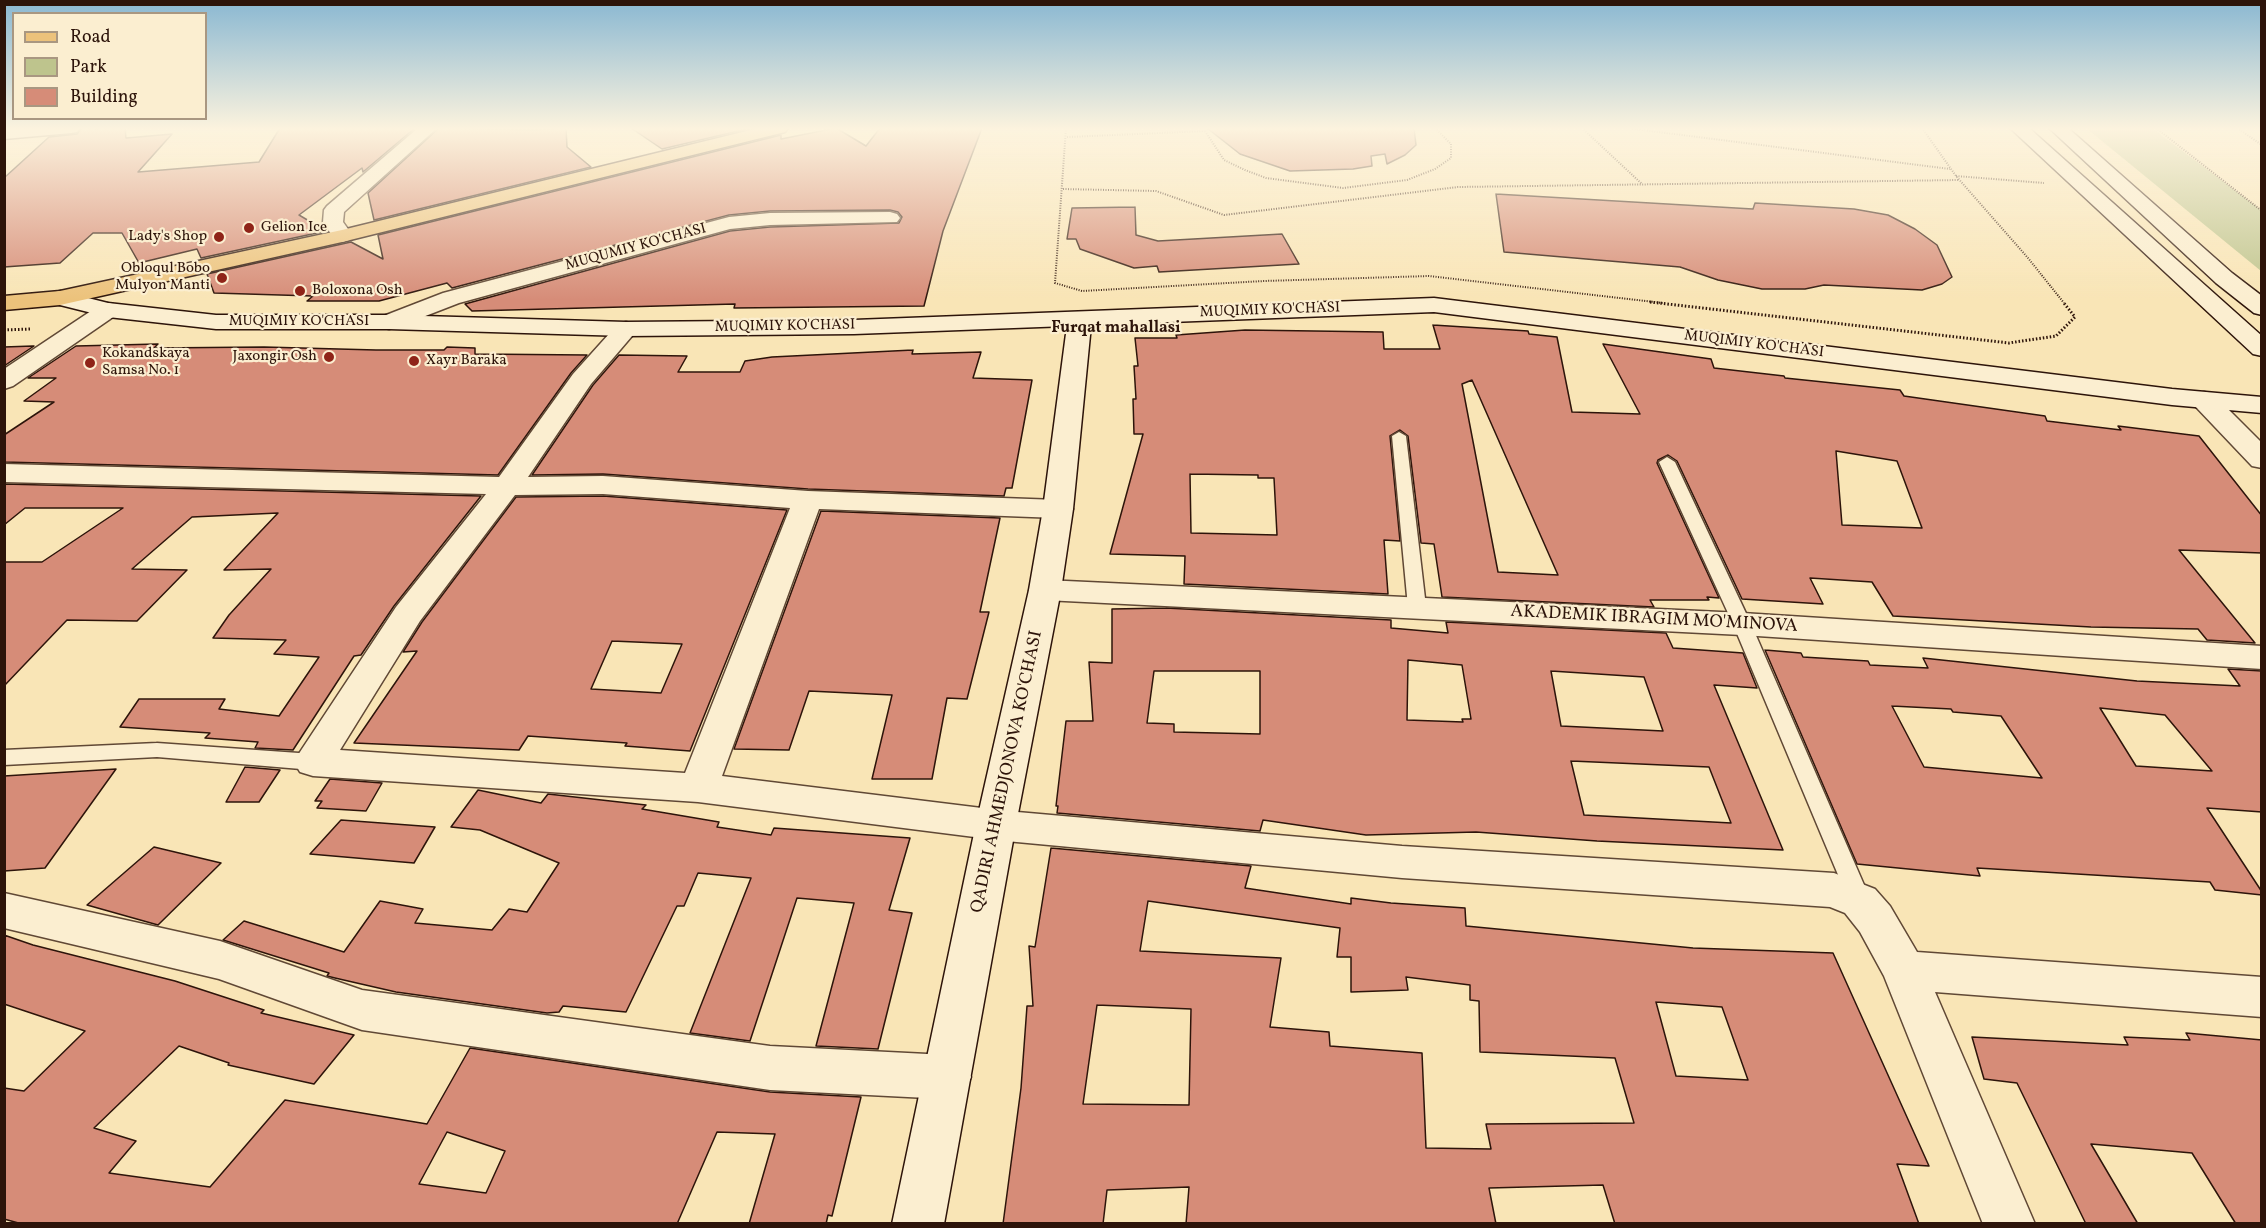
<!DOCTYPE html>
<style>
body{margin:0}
#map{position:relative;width:2266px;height:1228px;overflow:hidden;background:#f9e5b6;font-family:Vollkorn,serif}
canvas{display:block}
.frame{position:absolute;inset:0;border:6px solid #2d140a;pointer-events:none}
.legend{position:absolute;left:12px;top:12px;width:195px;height:108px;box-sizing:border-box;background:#fbeed0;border:2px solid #a99781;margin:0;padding:8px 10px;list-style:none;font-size:18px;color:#2d140a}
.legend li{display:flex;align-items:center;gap:12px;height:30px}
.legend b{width:30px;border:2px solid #a99781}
</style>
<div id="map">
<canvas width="2266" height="1228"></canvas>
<div class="frame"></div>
<ul class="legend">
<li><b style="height:8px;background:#ecc27b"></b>Road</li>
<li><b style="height:16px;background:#bec48d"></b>Park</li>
<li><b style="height:16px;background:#d68c78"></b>Building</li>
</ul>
</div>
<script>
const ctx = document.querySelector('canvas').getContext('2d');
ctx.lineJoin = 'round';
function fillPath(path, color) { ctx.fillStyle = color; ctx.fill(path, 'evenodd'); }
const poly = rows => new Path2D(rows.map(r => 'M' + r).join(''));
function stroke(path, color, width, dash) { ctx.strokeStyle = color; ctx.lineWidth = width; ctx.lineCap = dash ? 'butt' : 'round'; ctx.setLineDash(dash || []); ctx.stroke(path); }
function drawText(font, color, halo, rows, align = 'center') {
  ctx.font = font + ' Vollkorn,serif'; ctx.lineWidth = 4.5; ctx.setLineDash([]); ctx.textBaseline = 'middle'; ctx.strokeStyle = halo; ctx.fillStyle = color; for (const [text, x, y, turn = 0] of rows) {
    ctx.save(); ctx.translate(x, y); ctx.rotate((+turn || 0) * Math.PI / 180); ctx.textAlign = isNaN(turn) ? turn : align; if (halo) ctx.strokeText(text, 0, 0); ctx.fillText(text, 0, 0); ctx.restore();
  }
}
fillPath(poly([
 [2086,128,2152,128,2261,210,2261,271]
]), '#bec48d');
const building = poly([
 [82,128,125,128,126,138,172,134,138,172,259,162,280,128,415,128,363,172,362,168,299,215,326,231,201,258,197,249,139,263,122,233,93,233,60,263,4,267,4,178,49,137,77,134,82,128],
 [439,128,534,130,566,128,567,147,591,167,374,220,368,193,439,128],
 [631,128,751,128,662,149,631,128],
 [836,128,866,146,880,128,982,128,943,231,924,306,734,308,735,304,472,311,465,304,730,231,770,227,899,223,902,217,898,212,890,210,770,211,729,215,452,288,447,283,379,301,307,301,313,296,214,293,207,274,351,242,383,259,378,235,781,135,781,139,836,128],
 [1207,128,1414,128,1416,145,1405,155,1387,164,1385,154,1371,156,1372,166,1353,169,1290,171,1240,154,1207,128],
 [1496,194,1753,209,1755,203,1854,209,1888,215,1915,229,1937,245,1952,277,1942,284,1922,290,1824,285,1805,289,1762,289,1718,280,1680,267,1504,252,1496,194],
 [1135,207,1136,235,1158,241,1282,234,1299,264,1159,272,1157,266,1134,268,1080,249,1076,239,1067,239,1072,208,1135,207],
 [1433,325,1528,331,1529,334,1557,337,1572,412,1640,414,1603,344,1711,359,1714,368,1784,376,1785,378,1900,390,1904,396,2045,416,2047,421,2121,430,2118,426,2199,436,2262,516,2262,553,2179,550,2255,643,2207,640,2198,629,2091,627,1893,616,1872,582,1810,578,1823,604,1742,599,1677,461,1668,455,1658,460,1657,463,1719,598,1707,597,1709,600,1650,600,1654,607,1442,597,1434,544,1421,543,1408,436,1400,430,1390,436,1400,541,1384,540,1388,594,1184,584,1185,556,1110,554,1143,434,1134,434,1133,399,1136,399,1134,366,1138,366,1135,338,1177,338,1176,335,1245,330,1383,332,1384,349,1440,349,1433,325],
 [1472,380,1558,575,1498,572,1462,384,1472,380],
 [1836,451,1897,461,1922,528,1842,525,1836,451],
 [1190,474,1258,475,1258,478,1274,478,1277,535,1191,533,1190,474],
 [158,344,154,348,264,347,376,350,444,350,447,347,475,348,475,354,587,355,571,373,498,475,4,462,4,435,54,402,24,401,56,378,28,378,76,346,158,344],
 [33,346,34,346,4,366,4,347,33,346],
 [913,350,912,354,981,352,973,378,1032,380,1012,488,1006,488,1004,496,808,489,603,474,532,475,593,385,619,355,687,356,678,372,740,372,745,361,772,357,913,350],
 [4,484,481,496,394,606,361,655,354,656,293,750,255,748,258,742,205,738,210,733,120,727,139,699,225,699,219,709,279,716,319,657,274,654,286,640,213,638,229,615,271,569,224,570,278,513,192,517,132,569,187,570,137,621,67,620,4,686,4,562,42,562,123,508,25,508,4,525,4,484],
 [603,496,787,510,690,751,625,746,627,743,528,736,519,750,354,743,417,651,403,652,422,622,516,497,603,496],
 [612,641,682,644,661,693,591,689,612,641],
 [821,511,1000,518,980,612,989,612,967,699,947,698,932,779,872,779,892,695,809,691,789,750,734,749,821,511],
 [1166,608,1391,620,1391,628,1448,633,1446,622,1666,633,1673,648,1743,653,1757,688,1714,685,1783,850,1597,841,1476,832,1366,835,1263,820,1260,831,1057,813,1058,806,1056,806,1066,721,1093,721,1089,662,1112,663,1112,609,1166,608],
 [1408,660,1462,665,1471,719,1462,719,1463,722,1407,720,1408,660],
 [1154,671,1260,671,1260,734,1174,732,1174,724,1147,723,1154,671],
 [1551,671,1644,677,1663,731,1561,726,1551,671],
 [1571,761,1709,767,1731,823,1584,815,1571,761],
 [1765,650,1801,653,1803,657,1868,661,1870,665,1928,668,1923,658,2137,681,2240,686,2228,669,2262,671,2262,812,2207,808,2262,892,2262,895,2215,890,2210,882,1977,868,1980,876,1857,864,1765,650],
 [1892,706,1951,709,1953,712,2001,716,2042,778,1924,767,1892,706],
 [2100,708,2165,715,2212,771,2136,766,2100,708],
 [245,767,280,770,259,802,226,802,245,767],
 [116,769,45,868,4,871,4,776,116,769],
 [330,779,382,783,366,811,317,808,322,801,315,801,330,779],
 [478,790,541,803,548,794,646,805,642,809,719,822,717,827,771,835,774,828,910,838,889,910,912,913,878,1049,816,1046,854,903,797,898,750,1041,690,1033,751,878,698,873,684,906,677,906,626,1012,563,1006,559,1012,547,1013,396,992,335,978,327,976,329,973,223,940,244,921,344,952,380,901,423,909,415,923,492,930,509,909,527,912,559,863,480,830,451,827,478,790],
 [341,820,435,827,414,863,310,854,341,820],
 [154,847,221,863,158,925,87,905,154,847],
 [1051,848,1251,866,1245,888,1351,904,1351,898,1391,903,1465,908,1466,926,1693,948,1833,953,1929,1166,1897,1164,1919,1224,1615,1224,1603,1185,1489,1188,1496,1224,1186,1224,1189,1187,1107,1190,1103,1224,1003,1224,1021,1088,1027,1006,1033,1006,1029,946,1035,947,1051,848],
 [1148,901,1340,928,1337,957,1351,957,1351,992,1408,990,1406,977,1470,985,1470,1000,1479,1001,1480,1052,1615,1058,1634,1123,1486,1124,1491,1149,1426,1148,1422,1053,1330,1046,1329,1032,1270,1027,1281,958,1140,951,1148,901],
 [1656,1002,1722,1007,1748,1080,1676,1076,1656,1002],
 [1097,1005,1191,1009,1189,1105,1083,1104,1097,1005],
 [4,935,33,945,175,981,264,1010,261,1013,354,1035,314,1084,228,1065,229,1063,179,1046,94,1128,136,1141,109,1173,210,1187,285,1100,427,1124,470,1048,770,1092,861,1097,832,1216,828,1215,826,1224,749,1224,775,1134,717,1132,677,1224,22,1224,4,1219,4,1088,24,1091,85,1031,4,1004,4,935],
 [447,1132,505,1151,486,1193,419,1184,447,1132],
 [2186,1033,2262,1040,2262,1224,2236,1224,2192,1153,2091,1144,2138,1224,2086,1224,2017,1083,1984,1079,1972,1037,2128,1045,2124,1037,2190,1040,2186,1033]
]);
fillPath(building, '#d68c78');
stroke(building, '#2d140a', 1.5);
const lane = poly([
 [1399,432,1406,436,1426,607,1423,611,1417,613,1411,611,1408,607,1392,436,1399,432],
 [1667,457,1675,462,1751,624,1871,901,1868,908,1860,910,1852,908,1849,901,1733,624,1659,462,1667,457],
 [157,743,313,754,320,757,323,762,320,767,313,770,157,757,4,765,4,750,157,743]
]);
const street = poly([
 [418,128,437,128,344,212,343,222,353,236,349,240,342,242,335,240,323,222,324,210,327,206,418,128],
 [890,212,897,214,900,218,897,222,770,225,730,229,459,303,397,327,389,329,381,327,377,322,381,317,443,293,729,217,770,213,890,212],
 [108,303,116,305,120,310,116,315,13,386,4,389,4,369,100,305,108,303],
 [626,322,634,324,638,329,591,384,528,477,603,476,808,491,1058,500,1068,503,1073,509,1068,515,1058,518,819,509,722,776,1006,811,1402,846,1834,873,1875,889,1890,906,1917,952,2262,977,2262,1017,1935,992,2035,1224,1983,1224,1884,976,1860,932,1845,913,1830,907,1402,878,1006,841,698,802,313,776,300,772,294,762,300,752,396,607,486,494,4,482,4,464,499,477,573,374,618,324,626,322],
 [603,494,790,508,685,773,340,750,420,621,515,495,603,494],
 [2204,392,2213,394,2262,443,2262,468,2252,466,2195,406,2191,400,2195,394,2204,392],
 [1045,580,1742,613,2262,646,2262,669,1742,635,1045,600,1034,597,1029,590,1034,583,1045,580],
 [4,893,220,941,362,990,770,1046,947,1055,964,1061,971,1077,964,1093,947,1099,770,1090,362,1030,219,979,4,928,4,893]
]);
const secondary = poly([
 [80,128,77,132,71,133,4,139,4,129,80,128],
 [2010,128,2029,128,2262,336,2262,356,2253,354,2010,128],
 [2049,128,2068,128,2232,273,2262,296,2262,315,2254,313,2216,283,2049,128],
 [60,291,108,303,216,315,389,315,626,322,854,320,1434,298,2172,389,2262,397,2262,413,2172,405,1434,312,1091,325,1073,509,1061,590,1016,824,944,1224,892,1224,976,824,1029,590,1043,509,1067,326,854,334,626,336,389,329,216,329,108,317,52,303,48,298,52,293,60,291]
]);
const primary = poly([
 [759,128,788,128,785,132,342,242,60,305,4,310,4,296,60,291,342,230,759,128]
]);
stroke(lane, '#604835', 3);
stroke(street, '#604835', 3);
stroke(secondary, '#2d140a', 3);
stroke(primary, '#2d140a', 3);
stroke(poly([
 [1066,128,1055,283,1082,291,1264,281,1429,276,1663,303],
 [1582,128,1642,184],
 [1627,128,1950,169],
 [1922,128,1956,176,2028,258,2064,303],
 [2156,128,2262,211],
 [2237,128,2262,145],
 [95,129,109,128],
 [1205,131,1224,160,1245,170,1266,178,1343,188,1407,180,1435,169,1451,158,1451,144,1435,128],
 [1067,137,1205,131,1208,128],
 [1956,176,2044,183],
 [1063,189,1156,191,1224,215,1458,187,1959,180]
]), '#2d140a', 2, [1, 1.5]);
stroke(poly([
 [1650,302,2009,343,2056,336,2075,317,2063,302],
 [4,330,31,329]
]), '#2d140a', 3, [1.5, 2]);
fillPath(lane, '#fbeed0');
fillPath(street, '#fbeed0');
fillPath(secondary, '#fbeed0');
fillPath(primary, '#ecc27b');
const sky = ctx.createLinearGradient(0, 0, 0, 300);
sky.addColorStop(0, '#8ab8d2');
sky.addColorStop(0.43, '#fcf3de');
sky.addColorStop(1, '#fcf3de00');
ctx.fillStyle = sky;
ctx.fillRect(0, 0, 2266, 300);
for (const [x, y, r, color] of [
 [249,228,6,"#8f2418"],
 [219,237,6,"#8f2418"],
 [222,278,6,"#8f2418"],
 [300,291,6,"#8f2418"],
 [329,357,6,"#8f2418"],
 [414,361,6,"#8f2418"],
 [90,363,6,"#8f2418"]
]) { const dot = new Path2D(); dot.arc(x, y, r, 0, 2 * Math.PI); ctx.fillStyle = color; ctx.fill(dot); stroke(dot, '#fbeed0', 2); }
drawText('15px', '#2d140a', '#fbeed0', [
 ["Gelion Ice",261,228],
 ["Lady's Shop",207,237,"right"],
 ["Obloqul Bobo",210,269,"right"],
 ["Mulyon Manti",210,286,"right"],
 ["Boloxona Osh",312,291],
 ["Kokandskaya",102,354],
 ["Samsa No. 1",102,371],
 ["Jaxongir Osh",317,357,"right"],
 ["Xayr Baraka",426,361]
], 'left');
drawText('15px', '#2d140a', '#fbeed0', [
 ["MUQUMIY KO'CHASI",636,248,-15],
 ["MUQIMIY KO'CHASI",1270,311,-2],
 ["MUQIMIY KO'CHASI",299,322],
 ["MUQIMIY KO'CHASI",785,327,-1],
 ["MUQIMIY KO'CHASI",1754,345,7]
]);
drawText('bold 16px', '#2d140a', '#fbeed0', [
 ["Furqat mahallasi",1116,329]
]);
drawText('18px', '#2d140a', '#fbeed0', [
 ["AKADEMIK IBRAGIM MO'MINOVA",1654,620,3],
 ["QADIRI AHMEDJONOVA KO'CHASI",1008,772,-78]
]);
</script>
